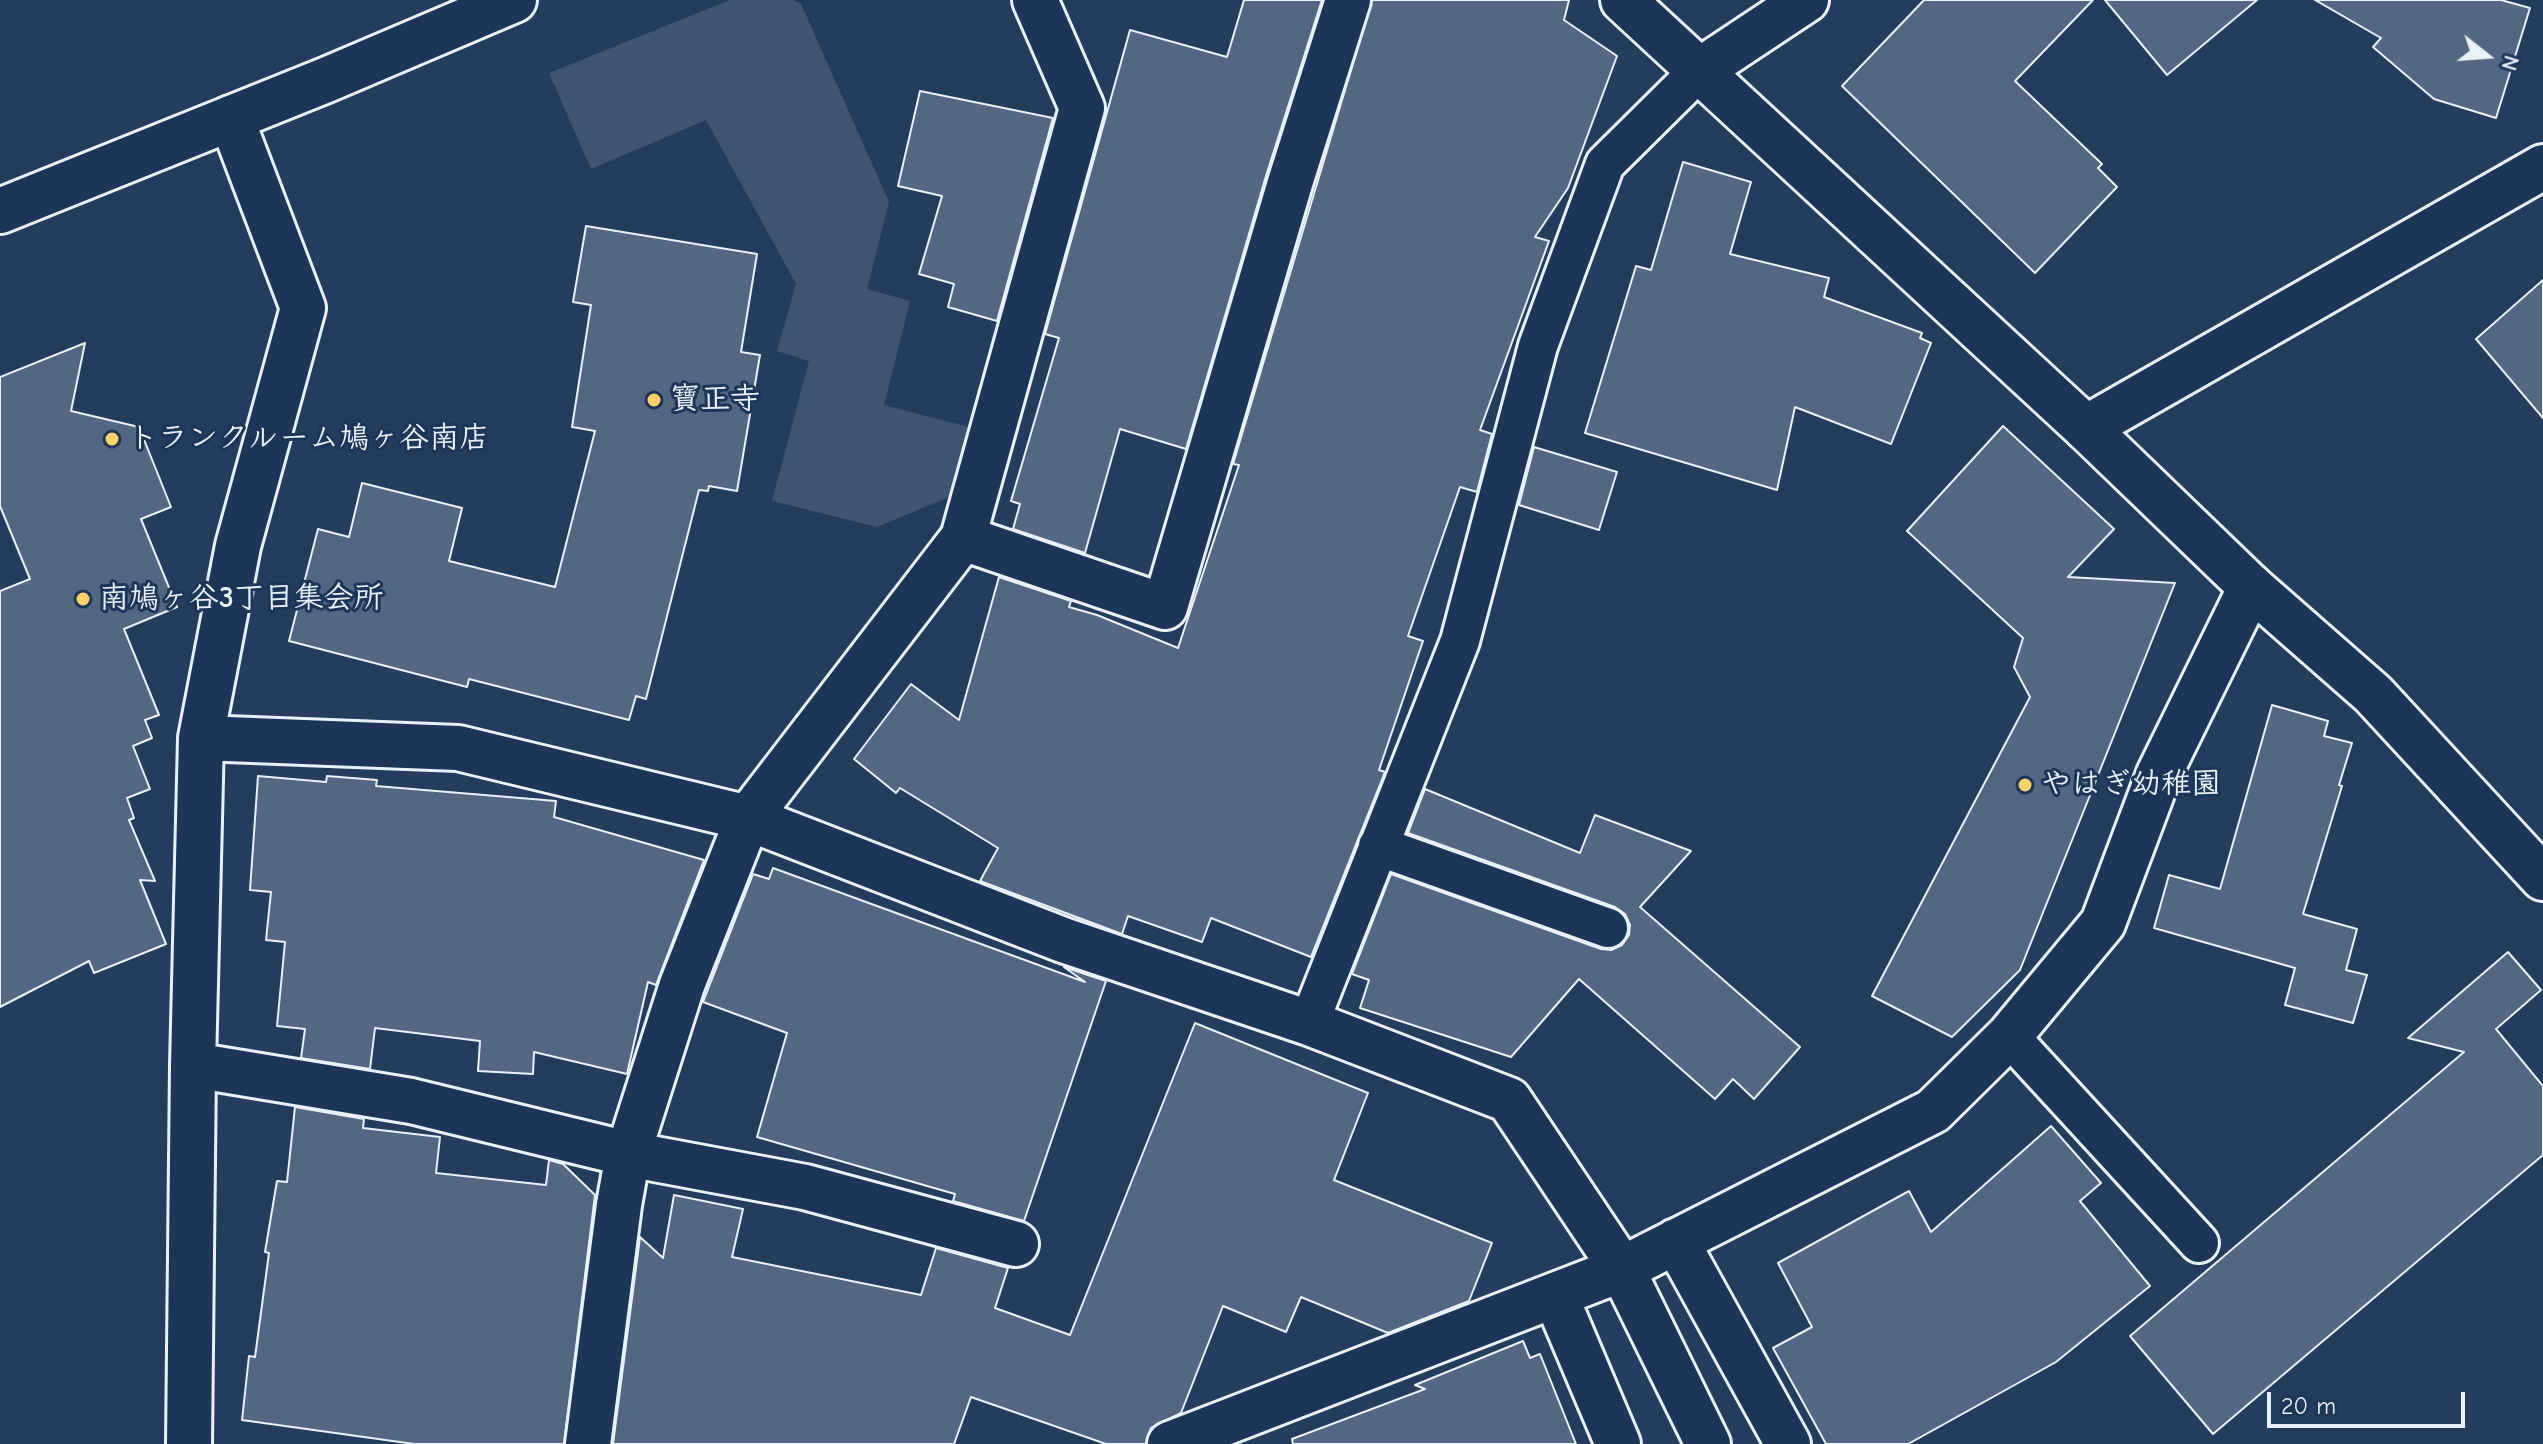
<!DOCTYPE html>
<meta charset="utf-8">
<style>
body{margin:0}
#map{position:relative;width:2543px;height:1444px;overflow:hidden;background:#253d5d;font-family:"Comic Neue",sans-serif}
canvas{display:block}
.north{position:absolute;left:2447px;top:16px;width:80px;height:80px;-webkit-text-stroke:6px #1d3557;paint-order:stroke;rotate:107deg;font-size:22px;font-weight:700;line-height:32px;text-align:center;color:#e8f1f8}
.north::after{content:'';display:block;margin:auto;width:28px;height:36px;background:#e8f1f8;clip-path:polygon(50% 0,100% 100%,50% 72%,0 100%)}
.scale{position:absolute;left:2267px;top:1392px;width:198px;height:36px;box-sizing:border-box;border:4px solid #e8f1f8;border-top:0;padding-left:10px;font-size:24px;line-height:28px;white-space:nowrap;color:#e8f1f8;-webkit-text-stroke:6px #1d3557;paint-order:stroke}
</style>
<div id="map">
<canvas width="2543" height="1444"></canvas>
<div class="north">N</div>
<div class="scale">20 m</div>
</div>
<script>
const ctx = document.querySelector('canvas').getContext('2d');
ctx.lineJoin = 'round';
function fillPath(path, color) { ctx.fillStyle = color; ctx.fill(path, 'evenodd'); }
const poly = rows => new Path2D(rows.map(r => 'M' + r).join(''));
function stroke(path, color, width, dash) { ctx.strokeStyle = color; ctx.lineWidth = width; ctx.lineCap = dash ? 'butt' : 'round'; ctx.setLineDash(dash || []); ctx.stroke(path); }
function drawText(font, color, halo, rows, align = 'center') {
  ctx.font = font + ' "Comic Neue","Klee One",sans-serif'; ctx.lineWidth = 6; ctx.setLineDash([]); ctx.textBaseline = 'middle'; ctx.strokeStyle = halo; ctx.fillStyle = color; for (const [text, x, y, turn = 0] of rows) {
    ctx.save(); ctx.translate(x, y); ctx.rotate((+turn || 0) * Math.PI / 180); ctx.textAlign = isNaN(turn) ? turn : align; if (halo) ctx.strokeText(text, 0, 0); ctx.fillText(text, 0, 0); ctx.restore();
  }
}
fillPath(poly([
 [730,0,793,0,801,4,889,202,867,289,910,301,884,405,980,430,961,492,877,527,772,501,809,361,777,351,796,284,706,120,591,169,549,73]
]), '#3e5472');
const building = poly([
 [1244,0,1322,0,1266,176,1186,449,1120,429,1085,553,1013,529,1020,504,1011,501,1059,338,1045,334,1130,30,1227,57,1244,0],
 [1372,0,1569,0,1564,20,1617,56,1568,188,1535,237,1549,241,1480,430,1492,434,1477,492,1460,487,1408,636,1423,641,1379,770,1385,772,1311,957,1211,918,1202,942,1128,916,1122,934,980,881,998,848,900,788,896,793,854,759,911,684,959,720,999,577,1071,601,1069,607,1097,615,1178,648,1239,465,1233,464,1372,0],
 [1924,0,2093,0,2015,81,2102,164,2098,168,2117,187,2035,273,1842,86,1924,0],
 [2105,0,2257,0,2167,75,2105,0],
 [2315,0,2501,0,2530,8,2496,118,2434,99,2373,47,2381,38,2315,0],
 [920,91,1053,118,997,321,948,307,954,284,919,274,942,196,898,186,920,91],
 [1683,162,1751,182,1730,254,1829,278,1824,297,1922,333,1920,338,1931,343,1891,444,1795,407,1777,490,1585,433,1636,266,1651,270,1683,162],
 [586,226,757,254,741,352,760,355,737,491,709,486,708,491,699,490,646,699,636,696,629,720,469,679,467,687,289,641,318,529,349,537,362,483,462,508,449,561,555,587,595,431,572,427,591,305,573,302,586,226],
 [2543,280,2543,418,2476,339,2543,280],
 [85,343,71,411,139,427,171,507,141,519,177,607,124,629,159,715,145,720,152,738,133,746,150,789,127,798,134,818,129,820,155,881,140,880,166,944,94,973,89,961,0,1007,0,591,30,579,0,506,0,377,85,343],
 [2003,426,2114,529,2068,577,2175,583,2020,970,1952,1037,1872,996,2030,697,2014,667,2023,638,1907,531,2003,426],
 [1534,447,1617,472,1599,530,1519,505,1534,447],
 [2272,705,2328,721,2324,736,2352,743,2339,785,2342,786,2303,914,2357,929,2346,970,2367,975,2353,1023,2285,1005,2295,968,2154,928,2169,875,2220,889,2272,705],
 [258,776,326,782,327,776,377,780,376,786,556,801,554,817,704,860,656,985,648,982,627,1074,534,1052,533,1074,478,1071,480,1041,375,1028,370,1069,301,1058,305,1029,277,1026,285,942,266,940,271,892,250,890,258,776],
 [1425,789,1580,853,1595,815,1691,851,1640,907,1800,1047,1754,1099,1733,1079,1715,1099,1579,979,1511,1057,1360,1008,1369,980,1352,974,1391,874,1601,949,1611,950,1622,945,1629,935,1630,925,1625,914,1615,907,1408,833,1425,789],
 [773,868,1085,982,1064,967,1106,981,1024,1221,953,1201,955,1194,757,1137,787,1033,703,1002,753,874,769,879,773,868],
 [2508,952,2541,990,2496,1029,2543,1086,2543,1155,2213,1434,2130,1336,2464,1052,2408,1038,2508,952],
 [1195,1023,1368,1093,1334,1180,1492,1243,1469,1301,1388,1333,1301,1297,1286,1332,1223,1306,1181,1413,1151,1428,1146,1444,1106,1444,971,1397,954,1444,613,1444,640,1237,663,1258,674,1195,743,1209,732,1257,921,1295,936,1248,1008,1268,995,1308,1070,1335,1195,1023],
 [295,1107,364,1119,363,1128,440,1137,436,1173,546,1185,549,1160,563,1164,595,1195,564,1444,414,1444,242,1420,249,1356,255,1357,269,1253,265,1252,277,1181,287,1182,295,1107],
 [2051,1126,2101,1183,2080,1201,2150,1286,2056,1362,1908,1444,1826,1444,1773,1348,1812,1327,1778,1263,1909,1191,1931,1232,2051,1126],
 [1523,1341,1530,1358,1540,1354,1576,1444,1293,1444,1292,1439,1425,1389,1415,1385,1523,1341]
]);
fillPath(building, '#536782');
stroke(building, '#e8f1f8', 2);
const service = poly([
 [1378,846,1608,928],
 [1309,1023,1460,641,1538,346,1605,164,1699,71],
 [2009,1036,2199,1243]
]);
const minor = poly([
 [1699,71,1806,0],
 [2086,428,2543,167],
 [963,538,1165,607,1290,183,1348,0],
 [201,738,458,748,748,818,1063,940,1309,1023,1509,1100,1622,1269,1708,1444],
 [193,1065,411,1101,628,1154,805,1187,1016,1244],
 [1676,1241,1788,1444],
 [1555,1295,1618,1444],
 [189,1444,193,1065,201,738,238,546,303,308,231,118],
 [588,1444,619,1205,628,1154,682,985,748,818,963,538,1082,108,1035,0],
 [1170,1444,1622,1269,1933,1111,2009,1036,2103,923,2159,774,2251,587]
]);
const tertiary = poly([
 [1623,0,2086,428,2251,587,2373,694,2543,878],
 [0,211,326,80,514,0]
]);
stroke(service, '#e8f1f8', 44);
stroke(minor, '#e8f1f8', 50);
stroke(tertiary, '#e8f1f8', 50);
stroke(service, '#1d3557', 38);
stroke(minor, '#1d3557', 44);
stroke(tertiary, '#1d3557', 44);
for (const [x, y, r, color] of [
 [654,400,8,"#ffd166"],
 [112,439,8,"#ffd166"],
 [83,599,8,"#ffd166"],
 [2025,785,8,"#ffd166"]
]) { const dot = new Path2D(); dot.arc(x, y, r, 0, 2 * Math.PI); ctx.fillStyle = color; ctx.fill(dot); stroke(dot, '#1d3557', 3); }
drawText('bold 30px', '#e8f1f8', '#1d3557', [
 ["寶正寺",670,400],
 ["トランクルーム鳩ヶ谷南店",128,439],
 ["南鳩ヶ谷3丁目集会所",99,599],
 ["やはぎ幼稚園",2041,785]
], 'left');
</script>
